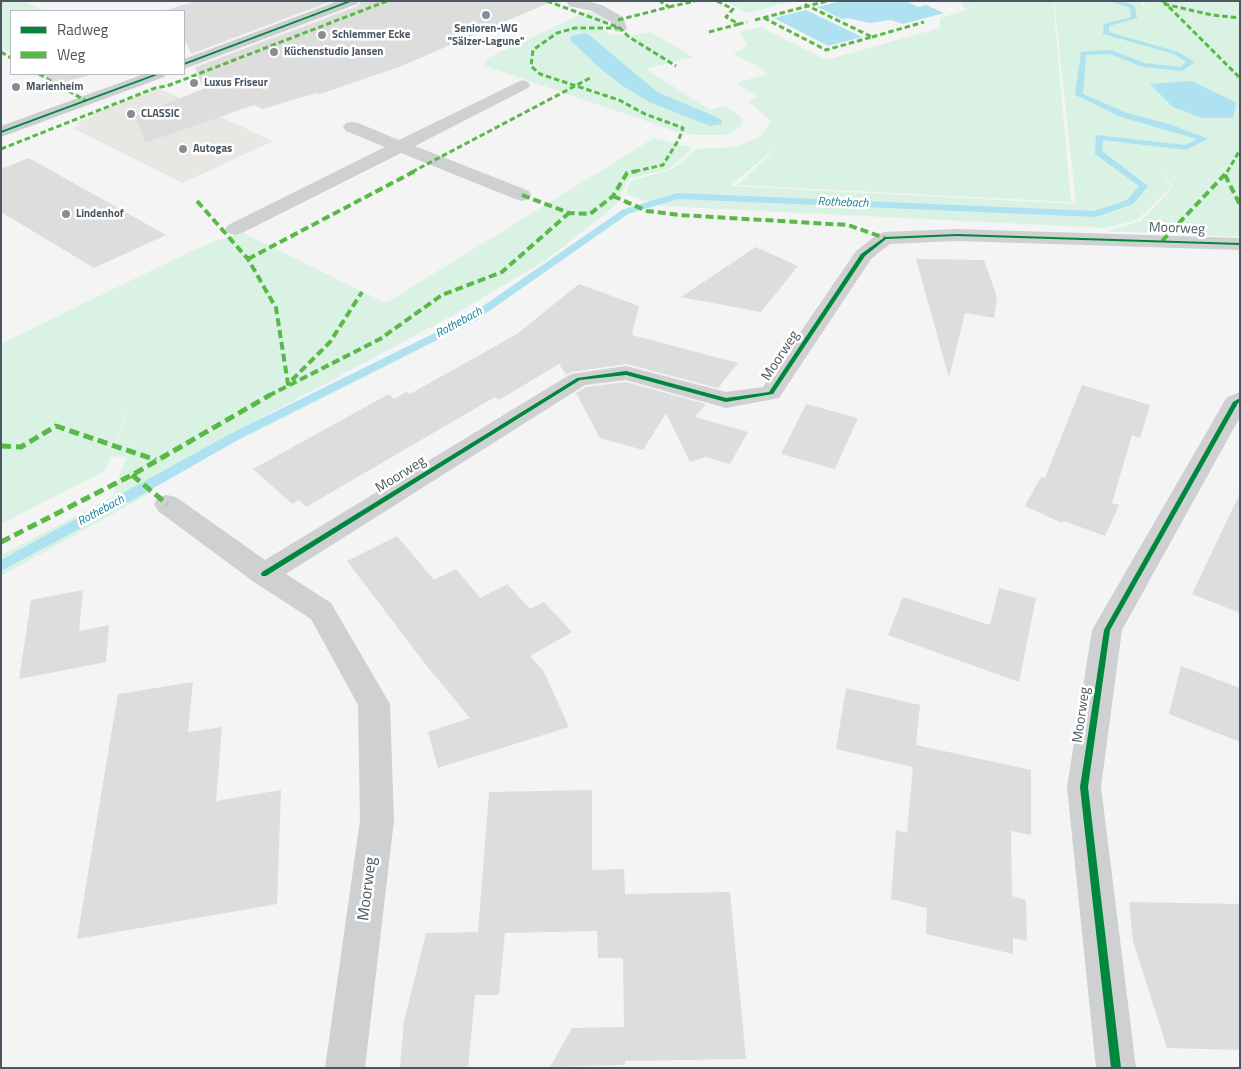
<!DOCTYPE html>
<meta charset="utf-8">
<style>
body{margin:0}
#map{position:relative;width:1241px;height:1069px;overflow:hidden;background:#f4f4f4;font-family:"Titillium Web",sans-serif}
canvas{display:block}
.frame{position:absolute;inset:0;border:2px solid #4a5661;pointer-events:none}
.legend{position:absolute;left:10px;top:10px;width:175px;height:65px;box-sizing:border-box;background:#fff;border:1px solid #b7bbc0;margin:0;padding:6px 9px;list-style:none;font-size:15px;color:#4a5661}
.legend li{display:flex;align-items:center;gap:10px;height:25px}
.legend b{width:25px;border:1px solid #b7bbc0}
</style>
<div id="map">
<canvas width="1241" height="1069"></canvas>
<div class="frame"></div>
<ul class="legend">
<li><b style="height:6px;background:#00873e"></b>Radweg</li>
<li><b style="height:6px;background:#58b947"></b>Weg</li>
</ul>
</div>
<script>
const ctx = document.querySelector('canvas').getContext('2d');
ctx.lineJoin = 'round';
function fillPath(path, color) { ctx.fillStyle = color; ctx.fill(path, 'evenodd'); }
const poly = rows => new Path2D(rows.map(r => 'M' + r).join(''));
function stroke(path, color, width, dash) { ctx.strokeStyle = color; ctx.lineWidth = width; ctx.lineCap = dash ? 'butt' : 'round'; ctx.setLineDash(dash || []); ctx.stroke(path); }
function drawText(font, color, halo, rows, align = 'center') {
  ctx.font = font + ' "Titillium Web",sans-serif'; ctx.lineWidth = 5; ctx.setLineDash([]); ctx.textBaseline = 'middle'; ctx.strokeStyle = halo; ctx.fillStyle = color; for (const [text, x, y, turn = 0] of rows) {
    ctx.save(); ctx.translate(x, y); ctx.rotate((+turn || 0) * Math.PI / 180); ctx.textAlign = isNaN(turn) ? turn : align; if (halo) ctx.strokeText(text, 0, 0); ctx.fillText(text, 0, 0); ctx.restore();
  }
}
fillPath(poly([
 [158,88,273,141,183,183,73,128,80,125,76,123,94,116,91,114]
]), '#e8e7e3');
fillPath(poly([
 [1,1,24,1,43,11,11,11,11,53,1,47],
 [725,1,788,1,790,2,748,13],
 [958,1,1053,1,1071,202,738,185,781,143,730,186,1076,204,1054,1,1141,1,1147,12,1143,1,1240,1,1240,237,1107,231,1141,221,1173,187,1157,167,1171,187,1137,220,1106,228,662,206,625,194,631,181,673,169,696,149,735,147,761,136,771,121,748,101,758,97,736,83,767,74,755,65,733,54,748,46,739,32,760,27,826,60,940,28,940,18,982,5,968,9,963,7,963,3],
 [586,12,593,12,607,19,602,24,601,29,609,34,627,36,651,32,693,57,646,69,710,110,725,106,743,119,742,126,726,135,696,135,675,131,485,66,488,58],
 [654,138,693,148,670,168,629,179,615,206,546,260,457,313,140,483,150,493,1,576,1,555,112,497,139,421,125,458,112,456,140,373,106,470,1,524,1,344,181,256,212,242,243,233,386,303]
]), '#d9f2e3');
fillPath(poly([
 [841,1,906,1,918,7,926,5,944,13,903,24,891,20,870,23,848,18,842,19,817,7],
 [806,10,862,37,828,46,774,18],
 [585,33,592,37,657,92,721,119,722,124,710,126,649,102,626,88,603,71,570,40,571,36],
 [1191,81,1236,102,1233,118,1202,118,1173,107,1150,84]
]), '#aee2f0');
fillPath(poly([
 [1110,1,1121,1,1135,6,1137,18,1109,26,1109,32,1178,52,1195,62,1182,71,1143,67,1110,54,1086,55,1083,94,1127,113,1172,125,1208,139,1186,150,1103,140,1102,151,1148,186,1133,204,1096,217,678,199,628,214,475,321,238,440,129,502,1,571,1,560,230,434,467,317,622,210,677,193,1095,211,1127,200,1139,186,1095,154,1096,135,1185,145,1197,139,1121,117,1075,95,1081,52,1111,50,1144,63,1180,67,1186,62,1174,54,1103,34,1104,24,1131,17,1130,8,1110,1]
]), '#aee2f0');
fillPath(poly([
 [196,1,332,1,191,54,187,43,184,44,184,11,163,11],
 [361,1,553,1,399,67,320,94,316,93,263,109,254,105,145,143,135,116,203,89,195,67,358,6],
 [45,74,92,74,48,88],
 [29,158,166,235,94,268,1,212,1,169],
 [756,247,798,266,761,312,681,297],
 [916,259,984,260,997,297,994,318,965,313,949,378],
 [579,284,639,306,632,335,738,363,718,388,626,364,571,372,566,375,559,364,499,400,495,397,306,507,299,500,292,504,253,469,389,394,394,399,406,392,410,394,517,334],
 [626,382,706,404,695,417,748,432,730,464,706,457,690,462,666,413,643,450,600,438,576,393,586,387],
 [1082,385,1150,405,1140,438,1132,435,1112,503,1119,505,1105,536,1064,521,1062,523,1025,506,1041,477,1045,478],
 [806,404,858,418,835,469,781,454],
 [1240,493,1240,613,1192,594],
 [397,536,434,580,456,569,480,598,507,584,530,609,544,602,572,632,530,656,544,672,569,727,438,768,428,732,470,718,426,665,347,561],
 [999,588,1036,598,1019,682,888,635,903,597,990,625],
 [83,590,79,631,109,625,106,662,19,679,31,600],
 [1181,666,1240,688,1240,742,1169,714],
 [193,682,188,732,222,727,216,801,281,790,277,904,77,939,118,694],
 [846,688,920,705,916,745,1031,770,1031,835,1011,831,1012,896,1026,900,1027,941,1013,938,1013,954,926,934,927,908,891,899,896,830,907,833,913,767,836,749],
 [592,790,592,870,624,869,625,894,730,892,746,1059,625,1061,625,1065,550,1067,572,1028,624,1027,623,958,598,958,597,931,505,933,499,995,475,995,468,1068,400,1067,404,1021,426,933,478,932,489,792],
 [1129,902,1240,904,1240,1050,1167,1048,1133,941]
]), '#ddddde');
fillPath(poly([
 [568,1,586,1,602,5,623,17,627,28,625,31,620,32,615,31,611,22,592,11,569,6,567,3,568,1],
 [522,80,528,82,530,85,528,88,415,146,529,191,531,195,529,199,522,201,515,199,401,153,242,233,235,235,228,233,225,229,228,225,385,147,346,131,343,127,346,123,352,122,358,123,399,140,522,80],
 [957,229,1240,238,1240,250,957,241,890,244,871,259,779,398,726,408,626,380,585,385,286,574,331,603,390,704,394,820,365,1068,325,1068,360,820,358,705,311,619,254,582,158,511,154,504,158,497,167,495,176,497,265,560,571,374,626,366,726,392,763,387,856,251,878,234,885,232,957,229],
 [1240,392,1240,417,1122,630,1101,787,1136,1068,1096,1068,1067,787,1092,630,1224,402,1227,397,1240,392]
]), '#ced0d2');
fillPath(poly([
 [338,1,359,1,357,4,184,69,184,59,338,1],
 [144,74,166,74,164,77,1,137,1,126,144,74]
]), '#caced1');
stroke(poly([
 [547,1,620,28,629,37,676,66],
 [717,1,733,9,726,17,739,24,747,22],
 [1163,1,1240,78],
 [1164,4,1212,15,1240,18],
 [669,7,695,1],
 [764,18,826,50,872,37,804,4],
 [618,20,669,7,660,1],
 [755,20,827,1],
 [620,28,575,28,557,33,533,50,531,66,540,74,619,100,645,114,683,128,679,139,663,165,632,172],
 [709,32,739,24],
 [872,37,924,22],
 [1,52,11,58],
 [39,74,86,101],
 [1,149,155,88,167,86,387,1],
 [412,172,592,77],
 [1227,172,1240,150]
]), '#58b947', 3, [5.5, 3]);
stroke(poly([
 [1225,175,1240,205],
 [522,195,569,213,590,214,613,196,627,173,637,171],
 [613,196,647,211,679,215,848,225,885,238],
 [197,201,248,259,276,308,288,384,330,342,362,292],
 [1162,241,1228,171],
 [248,259,415,171],
 [268,396,380,339,442,295,502,272,569,213]
]), '#58b947', 4, [8, 4]);
stroke(poly([
 [1,446,21,447,56,426,156,460],
 [132,475,167,504],
 [1,542,132,475,270,395]
]), '#58b947', 5, [10, 5]);
fillPath(poly([
 [348,1,353,1,184,65,184,63,348,1],
 [155,74,160,74,1,133,1,131,155,74],
 [957,234,1240,243,1240,245,957,236,886,239,865,256,773,394,726,402,626,375,580,380,266,576,262,576,261,574,262,572,577,378,626,371,726,398,769,392,861,254,885,237,957,234],
 [1240,398,1240,402,1238,403,1110,630,1088,787,1121,1068,1111,1068,1080,787,1104,630,1233,402,1240,398]
]), '#00873e');
for (const [x, y, r, color] of [
 [486,15,5,"#868d94"],
 [322,35,5,"#868d94"],
 [274,52,5,"#868d94"],
 [194,83,5,"#868d94"],
 [16,87,5,"#868d94"],
 [131,114,5,"#868d94"],
 [183,149,5,"#868d94"],
 [66,214,5,"#868d94"]
]) { const dot = new Path2D(); dot.arc(x, y, r, 0, 2 * Math.PI); ctx.fillStyle = color; ctx.fill(dot); stroke(dot, '#fff', 2); }
drawText('bold 11px', '#4a5661', '#fff', [
 ["Senioren-WG",486,29,"center"],
 ["\"Sälzer-Lagune\"",486,42,"center"],
 ["Schlemmer Ecke",332,35],
 ["Küchenstudio Jansen",284,52],
 ["Luxus Friseur",204,83],
 ["Marienheim",26,87],
 ["CLASSIC",141,114],
 ["Autogas",193,149],
 ["Lindenhof",76,214]
], 'left');
drawText('italic 12px', '#0c7c9b', '#fff', [
 ["Rothebach",843,203,2],
 ["Rothebach",459,323,-29],
 ["Rothebach",101,511,-29]
]);
drawText('14px', '#4a5661', '#fff', [
 ["Moorweg",1177,229,2],
 ["Moorweg",781,356,-57],
 ["Moorweg",401,475,-32],
 ["Moorweg",1082,715,-82]
]);
drawText('16px', '#4a5661', '#fff', [
 ["Moorweg",368,889,-83]
]);
</script>
